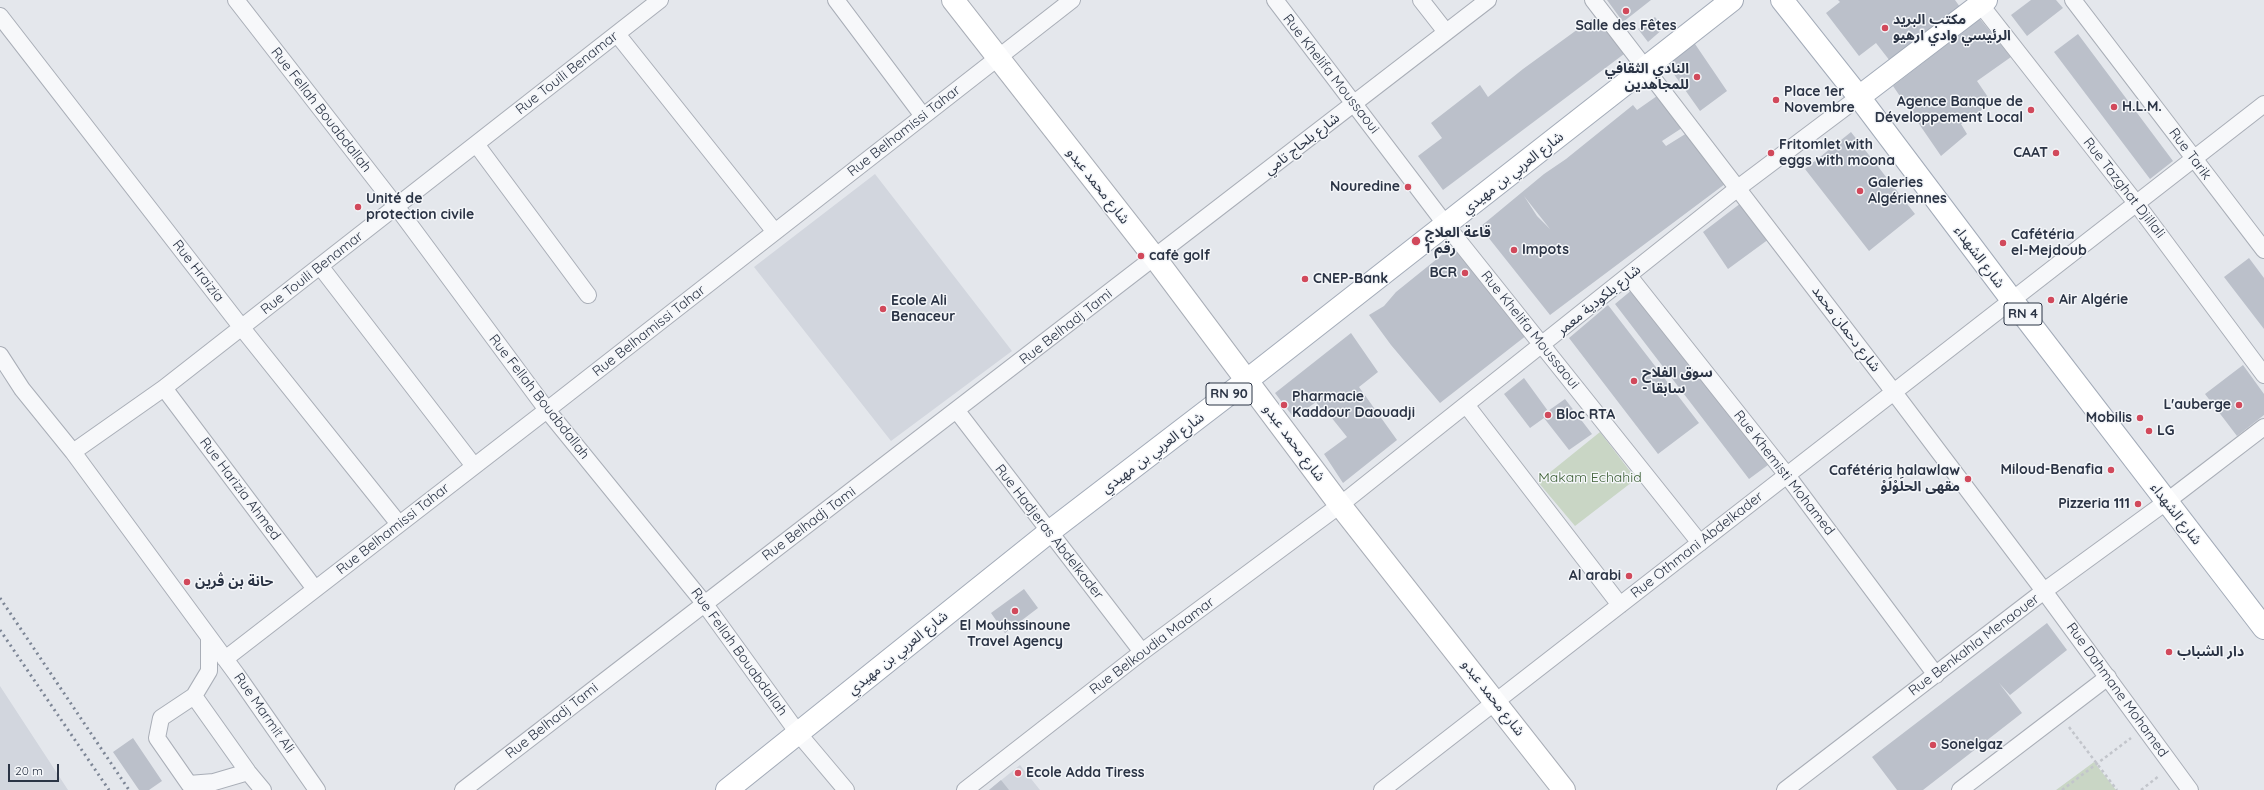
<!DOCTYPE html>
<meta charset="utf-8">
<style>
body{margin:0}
#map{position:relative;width:2264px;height:790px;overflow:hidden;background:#e4e7ec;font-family:Quicksand,sans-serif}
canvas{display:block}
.scale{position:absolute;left:8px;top:764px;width:51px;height:18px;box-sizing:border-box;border:2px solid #2b3445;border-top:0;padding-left:5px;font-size:12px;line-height:14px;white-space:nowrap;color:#2b3445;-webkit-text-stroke:3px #f4f6f9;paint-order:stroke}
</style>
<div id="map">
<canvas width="2264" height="790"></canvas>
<div class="scale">20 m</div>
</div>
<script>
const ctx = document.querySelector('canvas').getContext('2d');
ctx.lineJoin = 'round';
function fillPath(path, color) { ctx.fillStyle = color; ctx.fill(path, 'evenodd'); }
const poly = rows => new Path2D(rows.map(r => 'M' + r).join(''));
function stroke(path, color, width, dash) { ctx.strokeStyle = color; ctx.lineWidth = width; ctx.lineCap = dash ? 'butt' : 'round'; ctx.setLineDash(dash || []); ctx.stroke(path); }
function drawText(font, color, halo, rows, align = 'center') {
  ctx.font = font + ' Quicksand,"Noto Sans Arabic",sans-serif'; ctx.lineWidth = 3; ctx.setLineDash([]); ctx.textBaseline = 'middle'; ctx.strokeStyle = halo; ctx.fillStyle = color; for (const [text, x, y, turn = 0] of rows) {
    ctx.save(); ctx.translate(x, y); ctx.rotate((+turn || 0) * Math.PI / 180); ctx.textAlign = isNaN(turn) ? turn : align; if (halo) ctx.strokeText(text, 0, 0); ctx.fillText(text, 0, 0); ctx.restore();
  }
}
fillPath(poly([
 [875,174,1012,351,891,441,754,267],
 [0,686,68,790,0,790],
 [1020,765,1040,790,989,790]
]), '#d2d6de');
fillPath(poly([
 [1600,432,1636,479,1575,526,1538,482],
 [2094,762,2116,790,2056,790]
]), '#c9d6c5');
fillPath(poly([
 [1607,0,1651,0,1623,22],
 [1838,0,1955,0,1960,7,1890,61,1876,43,1859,56,1826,13,1840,2],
 [2031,0,2056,0,2063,8,2027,36,2011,15],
 [1596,16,1624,54,1443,190,1418,156,1442,138,1431,123,1480,85,1488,97,1523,69],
 [1655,17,1664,28,1648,42,1638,29],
 [1980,19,2011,57,1977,81,1992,103,1961,124,1967,134,1941,156,1893,86],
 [2078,34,2173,161,2150,179,2054,52],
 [1693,41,1727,91,1700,111,1666,63],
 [1657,96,1682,128,1662,141,1666,146,1687,133,1725,184,1550,315,1480,227,1544,174,1566,159,1633,105,1637,110],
 [1524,196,1550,229,1537,216],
 [1851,132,1915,214,1869,251,1805,169],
 [1741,203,1769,239,1728,269,1703,232],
 [1453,246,1527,335,1440,403,1391,345,1369,315,1384,306,1396,292],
 [2249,258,2264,278,2264,329,2224,277],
 [1633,289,1768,465,1749,479,1615,304],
 [1608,305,1699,423,1658,454,1569,338],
 [1351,333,1378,372,1359,387,1397,440,1343,483,1324,454,1347,437,1327,412,1325,414,1316,402,1294,418,1275,393],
 [2243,365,2264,394,2264,415,2237,436,2205,394],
 [1524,378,1548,411,1565,399,1592,434,1569,450,1544,418,1530,428,1504,394],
 [1024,589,1038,608,1005,633,991,613],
 [2047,623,2067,650,2010,695,1999,683,2022,713,1923,790,1897,790,1872,757],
 [133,738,162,781,149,790,139,790,113,752],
 [1001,780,1009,790,989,790]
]), '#bbc0ca');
const street = poly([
 [236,0,396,206,547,410,704,603,798,733,846,790],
 [836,0,923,116],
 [1275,0,1446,225,1700,543],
 [1421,0,1446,32],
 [1593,0,1893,391,2044,591,2190,790],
 [1977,0,2136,203,2264,375],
 [2073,0,2264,250],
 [0,16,242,328,399,524],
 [617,34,775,232],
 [476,144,588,295],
 [320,266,474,466],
 [1629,276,1786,474,1936,675],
 [0,355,22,389,73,452,237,675,317,790],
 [164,388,315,589],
 [1467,406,1620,605],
 [957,411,1142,652],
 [73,452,164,388,660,0],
 [209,638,209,671,194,696,248,772,263,790],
 [225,659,547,410,1072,0],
 [194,696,161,718,157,738,189,784,214,782,248,772],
 [463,790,1488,0],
 [965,790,1142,652,1340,505,1738,188,1859,97],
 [1382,790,2264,104],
 [1785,790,2044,591,2166,502,2264,427],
 [1960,790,2108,677]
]);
const secondary = poly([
 [953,0,1155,258,1340,505,1564,790]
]);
const primary = poly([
 [1782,0,1859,97,2012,300,2264,628],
 [1859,97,1986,0],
 [727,790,1049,532,1246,381,1732,0]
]);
stroke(street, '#a9aeb7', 18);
stroke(secondary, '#a9aeb7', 24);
stroke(primary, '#a3abb8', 24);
stroke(poly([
 [2069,727,2117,790],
 [2062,790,2131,738],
 [2141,790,2159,776]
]), '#c2c5cb', 2.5, [3, 3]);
stroke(street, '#f7f8fa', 16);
stroke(secondary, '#fff', 22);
stroke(primary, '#fff', 22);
stroke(poly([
 [0,598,129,790],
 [0,630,109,790]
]), '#7d8696', 3, [2, 4]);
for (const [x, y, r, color] of [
 [1626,11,4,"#d1495b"],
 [1885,28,4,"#d1495b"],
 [1697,77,4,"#d1495b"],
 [1776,100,4,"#d1495b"],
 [2114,107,4,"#d1495b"],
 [2031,110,4,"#d1495b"],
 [1771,153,4,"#d1495b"],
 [2056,153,4,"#d1495b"],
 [1408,187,4,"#d1495b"],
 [1860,191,4,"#d1495b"],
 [358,207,4,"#d1495b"],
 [1416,241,5,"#d1495b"],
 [2003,243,4,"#d1495b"],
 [1514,250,4,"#d1495b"],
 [1141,256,4,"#d1495b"],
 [1465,273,4,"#d1495b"],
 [1305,279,4,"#d1495b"],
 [2051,300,4,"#d1495b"],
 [883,309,4,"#d1495b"],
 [1634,381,4,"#d1495b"],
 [1284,405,4,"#d1495b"],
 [2239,405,4,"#d1495b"],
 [1548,415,4,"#d1495b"],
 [2140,418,4,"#d1495b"],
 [2149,431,4,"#d1495b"],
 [2111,470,4,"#d1495b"],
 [1968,479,4,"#d1495b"],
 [2138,504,4,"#d1495b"],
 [1629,576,4,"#d1495b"],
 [187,582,4,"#d1495b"],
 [1015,611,4,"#d1495b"],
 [2169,652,4,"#d1495b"],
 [1933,745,4,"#d1495b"],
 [1018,773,4,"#d1495b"]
]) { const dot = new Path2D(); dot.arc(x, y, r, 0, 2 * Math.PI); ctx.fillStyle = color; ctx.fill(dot); stroke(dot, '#f4f6f9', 1.5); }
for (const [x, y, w] of [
 [2023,314,38],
 [1229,394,46]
]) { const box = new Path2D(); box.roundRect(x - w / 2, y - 11, w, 22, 3); ctx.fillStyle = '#f4f6f9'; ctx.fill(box); stroke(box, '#2b3445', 1); }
drawText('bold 13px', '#2b3445', null, [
 ["RN 4",2023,314],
 ["RN 90",1229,394]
]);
drawText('bold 14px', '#2b3445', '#f4f6f9', [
 ["مكتب البريد",1893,20],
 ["الرئيسي وادي ارهيو",1893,36],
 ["Salle des Fêtes",1626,26,"center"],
 ["النادي الثقافي",1689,69,"right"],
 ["للمجاهدين",1689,85,"right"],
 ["Place 1er",1784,92],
 ["Novembre",1784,108],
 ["Agence Banque de",2023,102,"right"],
 ["Développement Local",2023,118,"right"],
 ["H.L.M.",2122,107],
 ["Fritomlet with",1779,145],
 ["eggs with moona",1779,161],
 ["CAAT",2048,153,"right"],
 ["Galeries",1868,183],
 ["Algériennes",1868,199],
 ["Nouredine",1400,187,"right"],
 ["Unité de",366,199],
 ["protection civile",366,215],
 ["قاعة العلاج",1425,233],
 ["رقم 1",1425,249],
 ["Cafétéria",2011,235],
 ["el-Mejdoub",2011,251],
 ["Impots",1522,250],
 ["cafė golf",1149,256],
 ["BCR",1457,273,"right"],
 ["CNEP-Bank",1313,279],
 ["Air Algérie",2059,300],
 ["Ecole Ali",891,301],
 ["Benaceur",891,317],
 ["سوق الفلاح",1642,373],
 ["- سابقا",1642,389],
 ["Pharmacie",1292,397],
 ["Kaddour Daouadji",1292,413],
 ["L'auberge",2231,405,"right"],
 ["Bloc RTA",1556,415],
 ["Mobilis",2132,418,"right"],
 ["LG",2157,431],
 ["Miloud-Benafia",2103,470,"right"],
 ["Cafétéria halawlaw",1960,471,"right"],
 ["مقهى الحلَوْلَوْ",1960,487,"right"],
 ["Pizzeria 111",2130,504,"right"],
 ["Al arabi",1621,576,"right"],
 ["حانة بن ڨرين",195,582],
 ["El Mouhssinoune",1015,626,"center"],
 ["Travel Agency",1015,642,"center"],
 ["دار الشباب",2177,652],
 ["Sonelgaz",1941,745],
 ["Ecole Adda Tiress",1026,773]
], 'left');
drawText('14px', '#2b3445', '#f4f6f9', [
 ["Rue Touili Benamar",567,73,-38],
 ["Rue Khelifa Moussaoui",1331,74,52],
 ["Rue Fellah Bouabdallah",321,110,52],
 ["Rue Belhamissi Tahar",904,131,-38],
 ["شارع بلحاج تامي",1302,144,-38],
 ["Rue Tarik",2190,154,53],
 ["شارع العربي بن مهيدي",1513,173,-38],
 ["شارع محمد عبدو",1098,186,52],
 ["Rue Tazghat Djillali",2124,188,52],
 ["شارع الشهداء",1979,257,53],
 ["Rue Hraizia",198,271,52],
 ["Rue Touili Benamar",312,273,-38],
 ["شارع بلكودية معمر",1599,300,-39],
 ["Rue Belhadj Tami",1066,327,-38],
 ["شارع دحمان محمد",1846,329,53],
 ["Rue Khelifa Moussaoui",1530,330,51],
 ["Rue Belhamissi Tahar",649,331,-38],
 ["Rue Fellah Bouabdallah",539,397,52],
 ["شارع محمد عبدو",1294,443,53],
 ["شارع العربي بن مهيدي",1153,453,-37],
 ["Rue Khemisti Mohamed",1784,473,52],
 ["Rue Harizia Ahmed",240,489,53],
 ["شارع الشهداء",2176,514,52],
 ["Rue Belhadj Tami",809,524,-37],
 ["Rue Belhamissi Tahar",393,529,-38],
 ["Rue Hadjeras Abdelkader",1049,532,52],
 ["Rue Othmani Abdelkader",1697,545,-38],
 ["Rue Benkahla Menaouer",1974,645,-37],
 ["Rue Belkoudia Maamar",1152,646,-37],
 ["Rue Fellah Bouabdallah",739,652,54],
 ["شارع العربي بن مهيدي",898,653,-39],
 ["Rue Dahmane Mohamed",2117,690,54],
 ["شارع محمد عبدو",1493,698,52],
 ["Rue Marmit Ali",264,713,55],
 ["Rue Belhadj Tami",552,721,-38]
]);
drawText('14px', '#3f6138', '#f4f6f9', [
 ["Makam Echahid",1590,478]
]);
</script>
